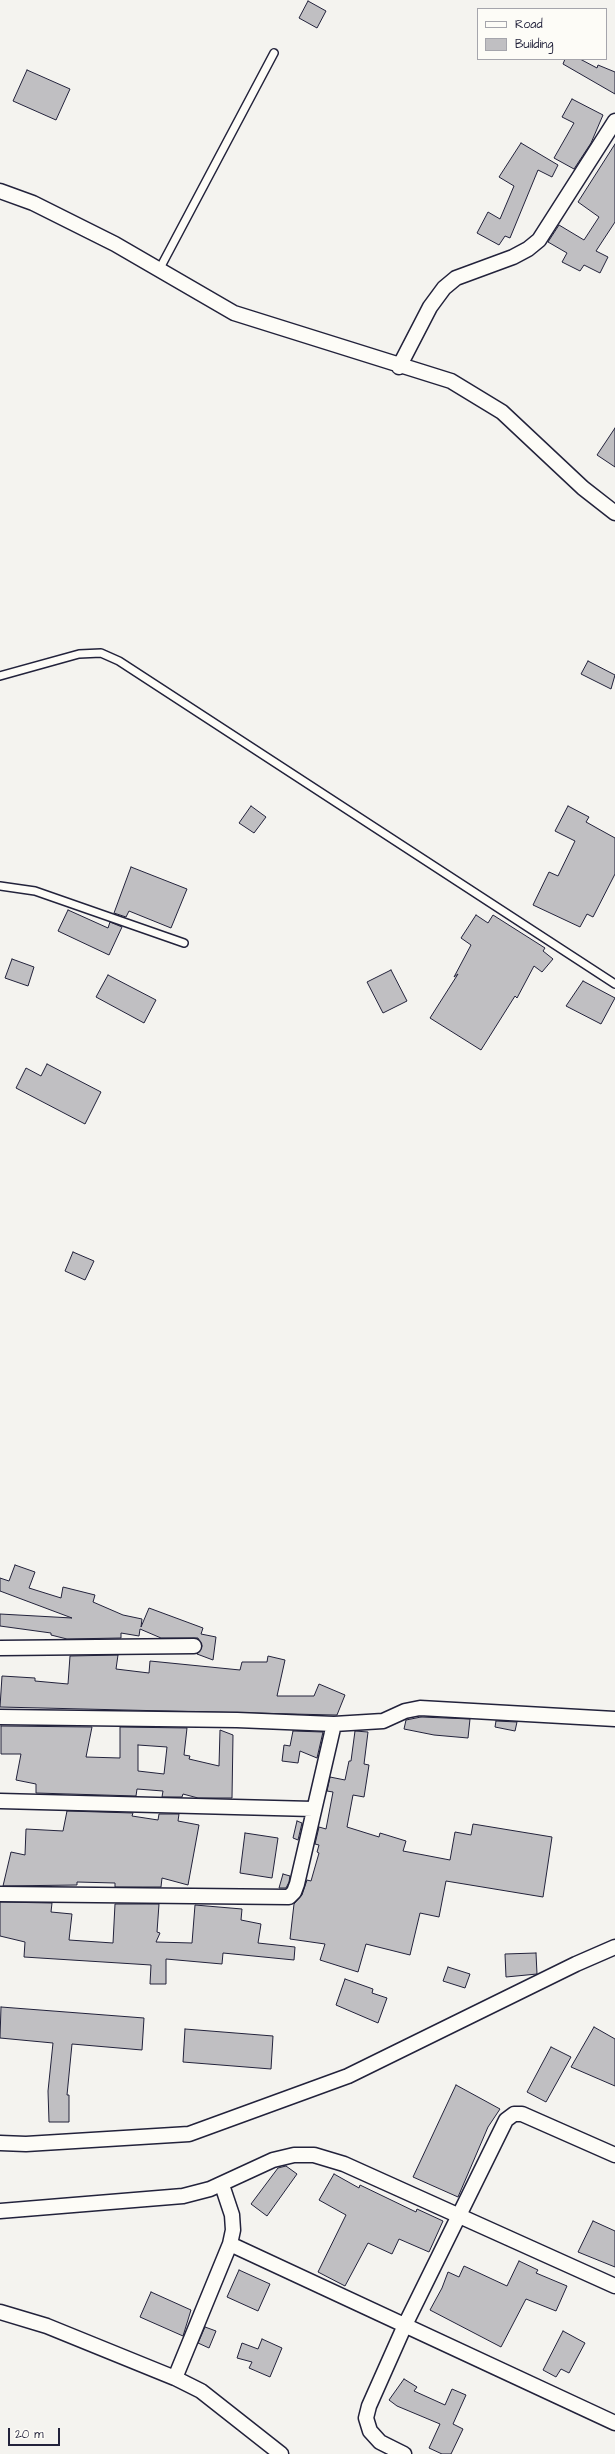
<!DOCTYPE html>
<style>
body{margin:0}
#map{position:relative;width:615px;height:2454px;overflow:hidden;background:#f4f3ef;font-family:"Architects Daughter",sans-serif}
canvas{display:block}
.legend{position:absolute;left:477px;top:8px;width:130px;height:52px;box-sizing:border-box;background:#fdfcf7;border:1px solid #a5a5ac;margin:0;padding:5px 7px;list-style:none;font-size:12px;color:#22223b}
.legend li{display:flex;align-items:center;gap:8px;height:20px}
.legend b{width:20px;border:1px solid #a5a5ac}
.scale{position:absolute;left:8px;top:2428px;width:52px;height:18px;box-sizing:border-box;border:2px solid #22223b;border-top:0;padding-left:5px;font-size:12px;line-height:14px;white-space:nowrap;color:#22223b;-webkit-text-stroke:3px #fdfcf7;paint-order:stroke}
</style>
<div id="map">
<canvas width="615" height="2454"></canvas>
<ul class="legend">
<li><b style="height:5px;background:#fdfcf7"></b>Road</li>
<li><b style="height:11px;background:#c0bfc2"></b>Building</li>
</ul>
<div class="scale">20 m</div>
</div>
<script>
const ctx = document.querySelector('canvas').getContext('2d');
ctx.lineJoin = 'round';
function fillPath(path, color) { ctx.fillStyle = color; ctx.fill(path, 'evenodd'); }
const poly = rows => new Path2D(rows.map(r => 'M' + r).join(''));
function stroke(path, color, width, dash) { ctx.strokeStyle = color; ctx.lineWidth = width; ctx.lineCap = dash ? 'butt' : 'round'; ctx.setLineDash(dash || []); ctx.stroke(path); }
const building = poly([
 [308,1,326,11,317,28,299,18,308,1],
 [565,59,580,59,597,68,598,65,615,72,615,94,563,64,565,59],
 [27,70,70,89,56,120,13,101,27,70],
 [572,99,603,115,591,143,574,169,554,158,574,123,562,117,572,99],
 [521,143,558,165,552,177,538,170,510,238,505,236,499,245,477,233,488,212,500,219,514,186,499,177,521,143],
 [615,144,615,222,596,251,608,257,600,273,584,265,580,271,562,262,567,253,548,242,559,225,584,240,599,217,578,202,615,144],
 [615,428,615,467,597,455,615,428],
 [588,661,615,675,611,689,581,674,588,661],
 [251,806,266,817,254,833,239,823,251,806],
 [568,806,589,817,586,822,615,838,615,874,593,917,587,914,580,927,533,905,549,872,558,876,575,841,555,831,568,806],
 [131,867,187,889,171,928,129,911,126,917,114,913,131,867],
 [68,910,108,928,110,922,122,927,109,955,58,931,68,910],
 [476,915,488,923,493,915,545,948,543,951,553,959,542,972,534,966,517,998,515,996,481,1050,430,1018,458,974,454,977,471,945,461,938,476,915],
 [12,959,34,967,28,986,5,978,12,959],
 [391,970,407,1001,383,1013,367,982,391,970],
 [108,975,156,1000,144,1023,96,997,108,975],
 [583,981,615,998,601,1024,566,1006,583,981],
 [47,1064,101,1092,85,1124,16,1088,26,1068,41,1076,47,1064],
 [73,1252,94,1261,85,1280,65,1271,73,1252],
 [15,1565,35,1572,29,1588,61,1598,63,1587,95,1595,93,1602,123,1615,142,1619,141,1627,149,1608,203,1628,201,1634,216,1637,213,1660,197,1654,202,1646,198,1638,161,1638,140,1629,139,1636,121,1633,121,1638,67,1639,51,1635,51,1633,0,1626,0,1614,72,1618,0,1591,0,1578,9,1581,15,1565],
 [118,1655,116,1669,149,1673,150,1661,240,1670,242,1662,267,1662,268,1656,285,1660,277,1696,314,1696,319,1684,345,1695,337,1715,334,1715,0,1707,2,1676,35,1678,35,1681,68,1684,70,1656,118,1655],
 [421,1717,470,1719,468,1738,434,1735,404,1729,406,1720,421,1717],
 [496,1721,517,1722,515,1731,495,1727,496,1721],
 [1,1726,92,1727,86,1757,120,1758,120,1727,187,1728,184,1755,190,1756,189,1759,219,1766,220,1730,233,1735,232,1798,198,1798,183,1794,182,1797,162,1797,163,1791,137,1789,136,1796,36,1793,36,1784,16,1780,21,1754,1,1754,1,1726],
 [138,1745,167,1747,164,1774,138,1771,138,1745],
 [293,1731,323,1732,317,1758,300,1751,298,1763,282,1761,284,1745,290,1746,293,1731],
 [355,1731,368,1732,364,1764,369,1765,364,1797,353,1795,347,1827,379,1837,380,1833,406,1841,403,1851,450,1860,455,1832,471,1835,473,1824,552,1837,543,1897,446,1881,439,1917,420,1913,410,1955,366,1944,358,1972,320,1960,325,1944,290,1939,294,1904,302,1895,307,1880,311,1881,319,1853,317,1852,319,1845,315,1844,319,1827,326,1829,333,1792,327,1791,330,1777,345,1780,349,1761,351,1761,355,1731],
 [67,1811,133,1813,132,1816,158,1820,159,1814,179,1814,178,1821,199,1825,188,1885,162,1878,161,1887,115,1887,115,1883,77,1882,77,1885,3,1886,11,1852,25,1855,26,1829,63,1831,67,1811],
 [297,1821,302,1823,298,1840,293,1838,297,1821],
 [245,1833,278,1838,272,1878,240,1873,245,1833],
 [283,1874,290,1876,289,1882,286,1888,279,1888,283,1874],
 [0,1902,52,1903,51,1912,72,1914,69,1940,113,1943,115,1904,159,1904,157,1932,160,1933,156,1942,192,1943,195,1905,242,1909,241,1920,261,1924,258,1943,295,1947,294,1960,223,1953,222,1964,166,1959,166,1984,150,1984,151,1965,24,1957,25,1942,0,1936,0,1902],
 [536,1953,537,1974,506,1977,505,1954,536,1953],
 [448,1967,470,1974,465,1988,443,1981,448,1967],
 [345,1979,373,1989,372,1993,387,1998,378,2023,336,2005,345,1979],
 [1,2007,144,2018,142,2050,72,2044,67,2095,69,2095,69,2122,49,2122,48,2091,53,2043,0,2038,1,2007],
 [594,2027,615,2039,615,2086,571,2067,594,2027],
 [185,2029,273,2036,271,2069,183,2062,185,2029],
 [551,2047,571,2057,546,2102,527,2092,551,2047],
 [456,2085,500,2109,488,2127,458,2197,413,2177,456,2085],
 [286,2166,297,2174,267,2216,251,2204,278,2168,286,2166],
 [334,2174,359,2188,360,2185,416,2212,417,2209,443,2221,429,2252,399,2239,392,2254,368,2243,345,2286,318,2272,346,2215,319,2200,334,2174],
 [593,2221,615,2231,615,2267,578,2252,593,2221],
 [519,2261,538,2270,536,2273,567,2286,556,2311,526,2299,501,2347,430,2310,442,2288,448,2272,459,2277,464,2266,507,2286,519,2261],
 [239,2270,270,2284,258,2311,227,2297,239,2270],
 [151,2292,191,2310,183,2336,140,2317,151,2292],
 [205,2327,216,2331,209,2348,198,2343,205,2327],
 [563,2331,585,2343,569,2373,561,2369,556,2377,543,2370,563,2331],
 [262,2339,282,2348,270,2377,249,2368,252,2362,237,2358,242,2343,258,2349,262,2339],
 [404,2379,417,2387,414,2391,445,2405,452,2389,466,2395,453,2424,463,2429,451,2454,442,2454,429,2448,440,2424,397,2406,389,2400,404,2379]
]);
fillPath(building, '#c0bfc2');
stroke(building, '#22223b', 1);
const lane = poly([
 [159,270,274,53],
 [0,676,79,654,101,653,119,661,615,984],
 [0,886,35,891,184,943]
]);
const street = poly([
 [0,191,33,203,115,244,234,313,451,381,502,412,583,488,615,513],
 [399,367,430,307,444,288,456,278,513,257,528,249,539,240,615,121],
 [0,1648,194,1646],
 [0,1717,237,1720,334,1724,383,1721,405,1711,420,1708,615,1719],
 [0,1801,313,1809],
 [0,1894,289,1897,294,1892,297,1884,334,1724],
 [0,2143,26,2144,189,2134,348,2076,576,1964,615,1947],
 [0,2211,183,2196,210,2189,273,2160,294,2155,314,2155,344,2164,615,2286],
 [230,2244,615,2423],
 [0,2312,47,2326,175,2378,201,2391,281,2454],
 [175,2378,230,2244,233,2230,232,2215,222,2185],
 [404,2454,380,2442,370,2431,366,2418,369,2406,405,2325,506,2120,514,2114,522,2114,615,2155]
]);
stroke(lane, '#22223b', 10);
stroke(street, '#22223b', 17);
stroke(lane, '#fdfcf7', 7);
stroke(street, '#fdfcf7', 14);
</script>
